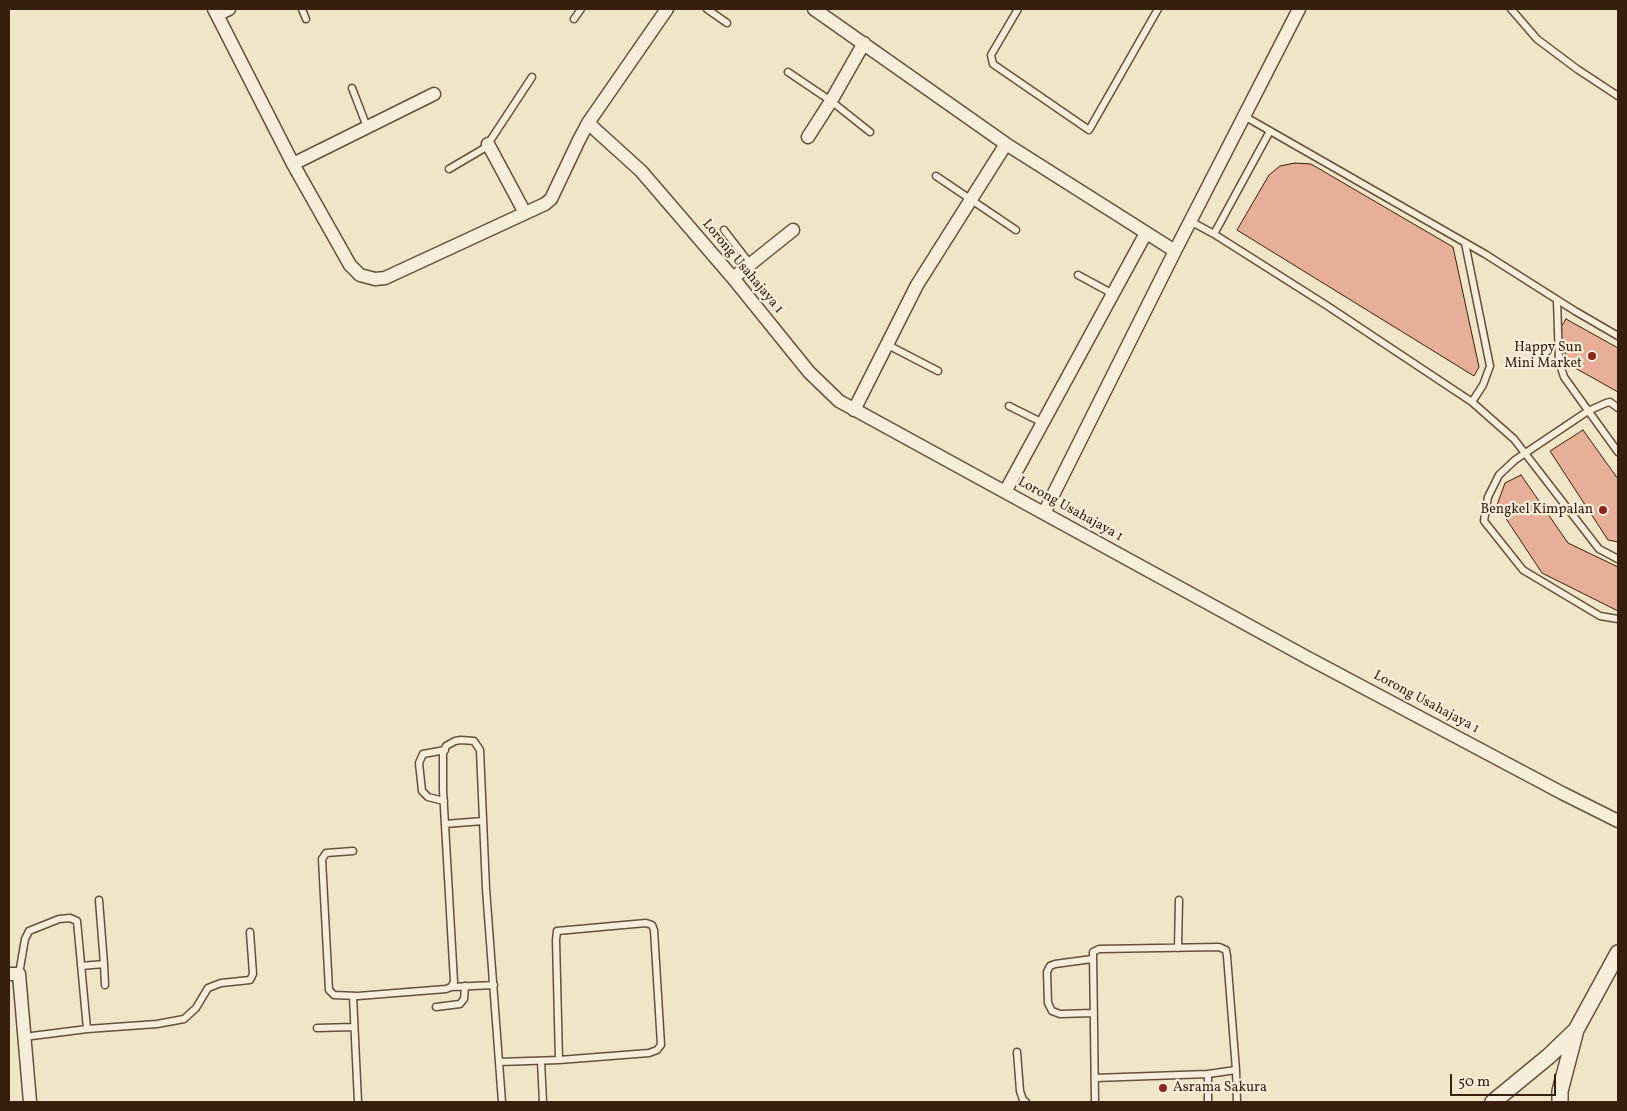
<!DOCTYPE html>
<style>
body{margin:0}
#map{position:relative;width:1627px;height:1111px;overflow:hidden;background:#f1e5c8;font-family:Vollkorn,serif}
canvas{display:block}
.frame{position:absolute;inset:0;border:10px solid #371f0e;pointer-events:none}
.scale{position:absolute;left:1450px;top:1074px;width:106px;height:22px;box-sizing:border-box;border:2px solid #371f0e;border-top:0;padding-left:6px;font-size:15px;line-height:18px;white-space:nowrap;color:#371f0e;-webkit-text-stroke:4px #f6eedb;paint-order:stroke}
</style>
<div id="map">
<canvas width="1627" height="1111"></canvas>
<div class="frame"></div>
<div class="scale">50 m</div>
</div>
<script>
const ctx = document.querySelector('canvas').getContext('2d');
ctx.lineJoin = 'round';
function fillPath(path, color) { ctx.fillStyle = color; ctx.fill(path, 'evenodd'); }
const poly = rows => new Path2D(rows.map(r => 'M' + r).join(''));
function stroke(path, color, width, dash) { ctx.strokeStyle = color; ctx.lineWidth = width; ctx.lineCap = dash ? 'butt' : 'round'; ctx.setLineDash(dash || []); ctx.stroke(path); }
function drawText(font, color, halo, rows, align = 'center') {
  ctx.font = font + ' Vollkorn,serif'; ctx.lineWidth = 4.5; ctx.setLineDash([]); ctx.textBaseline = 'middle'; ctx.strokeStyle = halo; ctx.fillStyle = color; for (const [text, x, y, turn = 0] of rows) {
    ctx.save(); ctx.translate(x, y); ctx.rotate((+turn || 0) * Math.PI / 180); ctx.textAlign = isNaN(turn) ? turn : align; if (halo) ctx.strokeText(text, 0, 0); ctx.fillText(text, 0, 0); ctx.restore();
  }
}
const building = poly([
 [1295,163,1311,164,1453,247,1479,367,1474,376,1237,230,1269,175,1280,166,1295,163],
 [1566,319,1618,348,1618,392,1568,364,1559,330,1566,319],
 [1583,430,1618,479,1618,542,1608,540,1550,451,1583,430],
 [1521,475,1568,543,1618,567,1618,611,1542,573,1497,505,1505,483,1521,475]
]);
fillPath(building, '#e7af97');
stroke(building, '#371f0e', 1);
const service = poly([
 [302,9,306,19],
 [707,9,727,23],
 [1018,9,991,55,993,64,1089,130,1158,9],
 [1511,9,1537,39,1577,69,1618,96],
 [574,19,581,9],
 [788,72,831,101,870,132],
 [352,88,367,127],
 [1244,116,1485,254,1575,311,1618,336],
 [449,169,483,149,488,144,532,77],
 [936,176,1016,230],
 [1190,221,1214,234,1326,305,1472,402,1514,439,1599,549,1618,559],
 [724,230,751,265],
 [1214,234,1270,131],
 [1465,243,1490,366,1483,385,1472,402],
 [1078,275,1113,294],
 [1557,300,1559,361,1564,377,1618,452],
 [886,344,938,371],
 [1009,406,1043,423],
 [1618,408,1610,402,1606,403,1588,411,1515,460,1499,475,1488,497,1484,521,1523,570,1600,616,1618,619],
 [444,801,428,797,422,791,419,763,423,754,445,750],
 [445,824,483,821],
 [353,851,326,853,322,859,329,990,334,995,358,996,446,989,451,987,454,982,443,790,443,754,446,746,455,741,461,740,474,741,480,750,486,889,502,1102],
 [1178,948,1179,900],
 [1092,959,1055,964,1050,966,1047,972,1048,1003,1052,1011,1060,1014,1093,1013],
 [104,964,105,985],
 [81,966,104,964,99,900],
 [19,974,25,939,29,931,59,919,70,918,77,921,87,1029],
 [451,987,494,985],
 [353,996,358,1102],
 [436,1007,460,1004,464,999,465,986],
 [317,1028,354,1027],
 [24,1037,87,1029,157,1024,184,1019,196,1008,208,988,221,983,250,980,253,974,250,932],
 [1017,1052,1020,1091,1023,1100,1026,1102],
 [541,1061,543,1102],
 [499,1062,559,1060,649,1053,657,1050,661,1045,654,930,652,925,646,923,557,931,556,940,559,1060],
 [1236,1070,1237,1102],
 [1095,1078,1208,1074],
 [1095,1102,1093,952,1099,949,1219,947,1226,950,1227,956,1236,1070,1208,1074,1208,1102]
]);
const minor = poly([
 [214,9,293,164,350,265,360,275,375,279,385,278,545,204,551,199,579,140,588,123,667,9],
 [814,9,1006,144,1175,251],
 [217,15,229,9],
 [588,123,641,171,733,278,809,372,839,401,1308,658,1562,793,1618,821],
 [808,137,831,101,864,43],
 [488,144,525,213],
 [293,164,434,94],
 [733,278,793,230],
 [854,410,917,285,1006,144],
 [1005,492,1146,233],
 [1044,513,1175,251,1299,9],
 [9,974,19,974,30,1102]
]);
const tertiary = poly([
 [1493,1102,1549,1056,1575,1031],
 [1560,1102,1560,1091,1576,1030,1618,953]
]);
stroke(service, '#66503c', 9);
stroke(minor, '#66503c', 15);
stroke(tertiary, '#66503c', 18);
stroke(service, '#f6eedb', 6);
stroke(minor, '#f6eedb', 12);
stroke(tertiary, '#f6eedb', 15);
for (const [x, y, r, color] of [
 [1592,356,5,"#8f2418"],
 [1603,510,5,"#8f2418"],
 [1163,1088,5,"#8f2418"]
]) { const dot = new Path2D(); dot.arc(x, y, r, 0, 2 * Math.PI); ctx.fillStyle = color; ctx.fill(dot); stroke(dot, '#f6eedb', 2); }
drawText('14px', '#371f0e', '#f6eedb', [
 ["Lorong Usahajaya 1",742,267,50],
 ["Lorong Usahajaya 1",1070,510,29],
 ["Lorong Usahajaya 1",1426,703,28]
]);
drawText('14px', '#371f0e', '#f6eedb', [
 ["Happy Sun",1582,348],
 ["Mini Market",1582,364],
 ["Bengkel Kimpalan",1593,510],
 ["Asrama Sakura",1173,1088,"left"]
], 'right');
</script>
